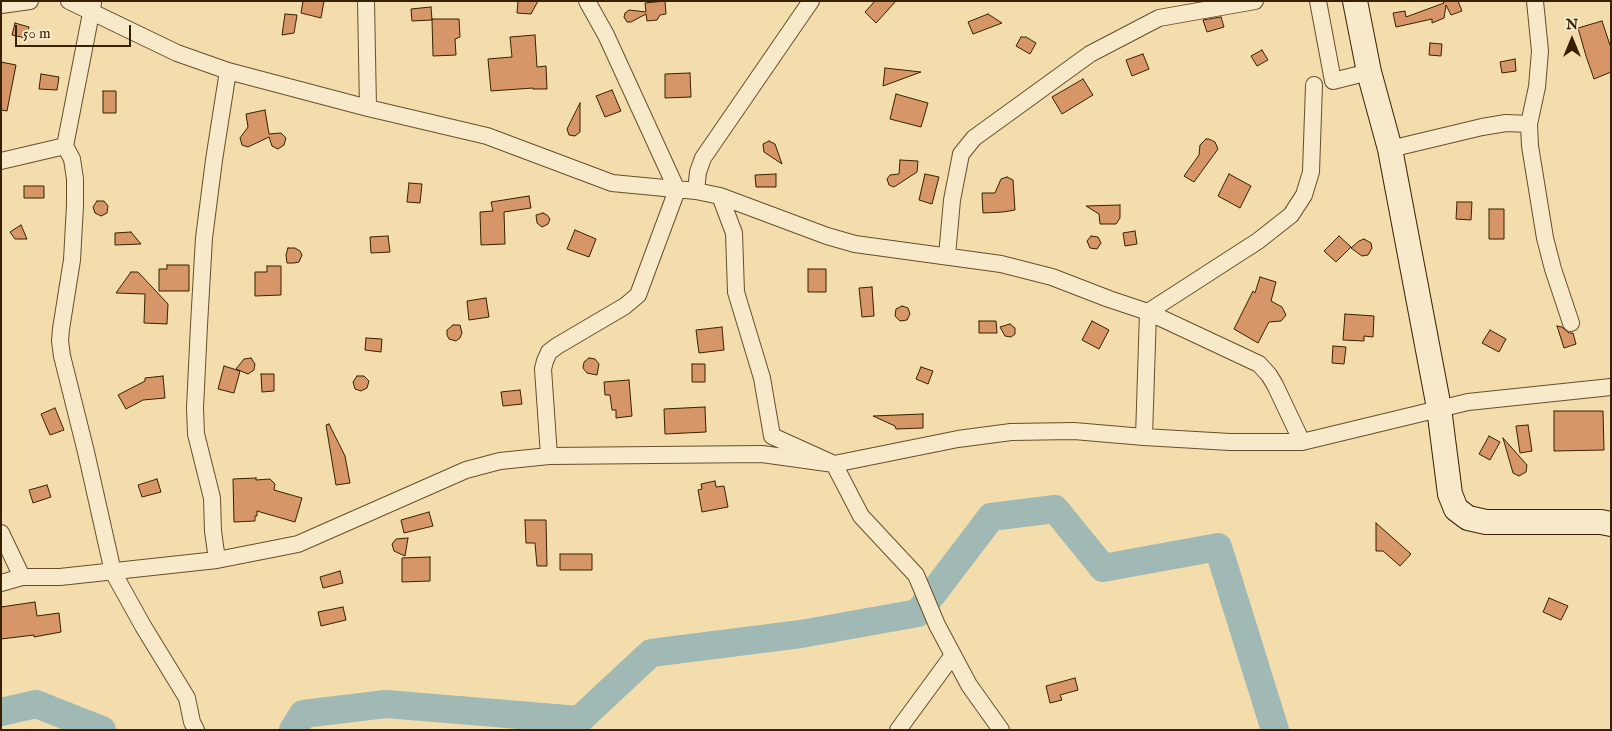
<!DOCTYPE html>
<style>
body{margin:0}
#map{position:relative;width:1612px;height:731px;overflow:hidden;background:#f3ddac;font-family:"IM FELL English",serif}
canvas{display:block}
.frame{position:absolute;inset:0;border:2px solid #372100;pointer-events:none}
.north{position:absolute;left:1547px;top:15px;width:50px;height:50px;-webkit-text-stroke:4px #f7e9c9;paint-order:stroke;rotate:0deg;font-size:14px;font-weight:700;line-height:20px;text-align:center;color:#372100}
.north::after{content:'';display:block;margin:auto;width:18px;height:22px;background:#372100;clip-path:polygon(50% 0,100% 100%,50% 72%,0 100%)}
.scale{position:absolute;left:15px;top:25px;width:116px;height:22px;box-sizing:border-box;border:2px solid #372100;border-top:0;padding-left:6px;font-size:15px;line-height:18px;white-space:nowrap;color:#372100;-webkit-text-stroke:4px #f7e9c9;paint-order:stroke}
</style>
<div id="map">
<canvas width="1612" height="731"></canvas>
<div class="frame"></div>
<div class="north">N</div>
<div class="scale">50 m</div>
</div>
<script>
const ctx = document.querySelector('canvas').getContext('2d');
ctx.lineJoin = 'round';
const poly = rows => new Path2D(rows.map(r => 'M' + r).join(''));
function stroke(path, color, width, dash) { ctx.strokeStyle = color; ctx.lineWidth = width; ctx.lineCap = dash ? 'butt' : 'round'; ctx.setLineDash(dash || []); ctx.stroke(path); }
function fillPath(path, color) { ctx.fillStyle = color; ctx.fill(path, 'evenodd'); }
stroke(poly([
 [1,712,36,704,102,730],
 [293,730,303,714,386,704,579,720,651,653,801,634,918,613,991,517,1055,509,1103,568,1218,547,1275,730]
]), '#a0b9b5', 28);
const building = poly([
 [303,1,324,1,321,18,301,13,303,1],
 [518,1,538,1,531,14,517,13,518,1],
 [665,1,666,14,660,15,657,20,647,21,646,14,631,22,627,22,624,17,625,13,629,10,646,12,645,3,665,1],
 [875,1,896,1,876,23,865,12,875,1],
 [1443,1,1458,1,1462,11,1451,15,1446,5,1444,18,1432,23,1432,19,1396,27,1393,13,1405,11,1406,17,1444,3,1443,1],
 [431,7,432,20,412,21,411,9,431,7],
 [285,14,297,15,294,33,282,35,285,14],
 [988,14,1002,23,973,34,968,22,988,14],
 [1221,17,1224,27,1207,32,1203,20,1221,17],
 [432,19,459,19,460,37,455,39,456,55,433,56,432,19],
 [1602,21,1611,48,1611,72,1594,79,1586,56,1578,28,1602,21],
 [15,23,29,27,26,38,12,35,15,23],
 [535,35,537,67,546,66,547,89,533,89,533,88,491,91,488,59,512,57,510,37,535,35],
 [1021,37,1026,37,1036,43,1030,54,1016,46,1021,37],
 [1430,43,1442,44,1441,56,1429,55,1430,43],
 [1262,50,1268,60,1257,66,1251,56,1262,50],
 [1143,54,1149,69,1132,76,1126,60,1143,54],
 [1515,59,1516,71,1502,73,1500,62,1515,59],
 [1,62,16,65,7,111,1,110,1,62],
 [885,68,921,72,883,86,885,68],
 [690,73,691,97,665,98,665,74,690,73],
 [41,74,59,77,57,90,39,89,41,74],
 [1083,79,1093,95,1062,114,1052,97,1083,79],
 [612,90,621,111,605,117,596,96,612,90],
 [103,91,116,91,116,113,103,113,103,91],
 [896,94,928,103,921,127,890,119,896,94],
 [580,103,580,132,575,136,569,135,567,129,580,103],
 [265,110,269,134,281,133,286,138,284,145,278,149,272,146,269,137,248,147,242,145,240,138,248,127,246,114,265,110],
 [1206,139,1209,139,1215,142,1218,149,1194,182,1184,176,1199,155,1200,145,1206,139],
 [769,141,775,144,782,164,764,152,763,144,769,141],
 [900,160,918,161,917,172,894,187,889,185,887,179,890,175,899,174,900,160],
 [776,174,776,187,756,187,755,175,776,174],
 [925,174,939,177,932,204,919,200,925,174],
 [1229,174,1251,186,1240,208,1218,196,1229,174],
 [1007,177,1013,180,1015,210,1003,212,983,213,982,193,995,193,1001,179,1007,177],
 [409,183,422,184,420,203,407,202,409,183],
 [24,186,44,186,44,198,24,198,24,186],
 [529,196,531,208,504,212,505,244,481,245,480,212,493,211,491,202,529,196],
 [97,201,104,201,108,206,107,213,101,216,95,213,93,207,97,201],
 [1457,202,1472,202,1471,220,1456,219,1457,202],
 [1120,205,1120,218,1116,224,1100,224,1099,214,1086,206,1120,205],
 [1489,209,1504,209,1504,239,1489,239,1489,209],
 [543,213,547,215,550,219,548,224,542,227,537,223,536,215,543,213],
 [21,225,27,239,15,239,10,232,21,225],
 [575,230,596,239,589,257,567,249,575,230],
 [1135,231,1137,244,1125,246,1123,233,1135,231],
 [131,232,141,244,115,245,115,233,131,232],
 [388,236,390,252,371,253,370,237,388,236],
 [1091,236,1098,237,1101,243,1097,249,1090,248,1087,241,1091,236],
 [1339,236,1351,247,1336,262,1324,251,1339,236],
 [1364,239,1371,243,1372,248,1368,255,1362,256,1351,248,1359,241,1364,239],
 [288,248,295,248,300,251,302,255,299,262,294,263,287,263,286,255,288,248],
 [167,265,189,265,189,291,159,291,159,269,167,269,167,265],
 [267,266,281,266,281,295,255,296,255,272,267,272,267,266],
 [808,269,826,269,826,292,808,292,808,269],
 [131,272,138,272,168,304,167,324,144,323,145,294,116,293,131,272],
 [1260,277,1276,282,1271,301,1282,307,1286,315,1281,321,1269,322,1258,343,1234,329,1253,291,1255,293,1260,277],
 [872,287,874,316,862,317,859,288,872,287],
 [486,298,489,317,469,320,467,301,486,298],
 [902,306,908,308,910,314,907,320,900,321,895,316,896,309,902,306],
 [1345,314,1374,316,1373,337,1364,336,1364,341,1343,340,1345,314],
 [979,321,996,321,997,333,979,333,979,321],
 [1092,321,1109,330,1099,349,1082,340,1092,321],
 [1010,324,1015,328,1015,334,1011,337,1005,336,1000,327,1010,324],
 [453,325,460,325,462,333,460,338,456,341,449,339,447,335,447,330,453,325],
 [1557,326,1562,327,1569,333,1573,333,1576,344,1564,348,1557,326],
 [722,327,724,350,699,353,696,330,722,327],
 [1490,330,1506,339,1499,352,1482,343,1490,330],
 [366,338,382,339,381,352,365,350,366,338],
 [1333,346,1346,347,1344,364,1332,363,1333,346],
 [251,358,255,364,254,370,248,374,236,369,244,359,251,358],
 [589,358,595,359,599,364,597,375,587,373,583,368,584,362,589,358],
 [692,364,705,364,705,382,692,382,692,364],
 [224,366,240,371,234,393,218,389,224,366],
 [921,367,933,371,928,384,916,379,921,367],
 [261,374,274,374,274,391,262,392,261,374],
 [163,376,165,398,143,400,126,409,118,395,145,381,145,378,163,376],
 [357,376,364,376,369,381,367,388,361,391,355,389,353,382,357,376],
 [629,380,632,416,616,418,616,410,612,410,610,395,605,395,604,382,629,380],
 [520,390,522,404,503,406,501,392,520,390],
 [705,407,706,432,665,434,664,409,705,407],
 [55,408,64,430,50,435,41,414,55,408],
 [1554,411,1603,411,1604,450,1554,451,1554,411],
 [923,414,923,428,896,429,895,426,873,416,923,414],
 [329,424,345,456,350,483,336,485,326,425,329,424],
 [1528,425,1532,451,1520,453,1516,426,1528,425],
 [1489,436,1500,442,1490,460,1479,454,1489,436],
 [1503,438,1527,465,1526,472,1519,476,1513,473,1503,438],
 [256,478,256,480,270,479,275,484,274,490,302,498,295,522,257,511,257,516,255,516,255,521,234,522,233,479,256,478],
 [157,479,161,492,142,497,138,485,157,479],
 [715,481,716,487,724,486,728,507,702,512,698,490,702,489,701,484,715,481],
 [47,485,51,497,33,503,29,490,47,485],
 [429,512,433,526,404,533,401,520,429,512],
 [525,520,546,520,547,566,537,566,535,543,526,543,525,520],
 [1376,523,1411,554,1400,566,1383,551,1376,551,1376,523],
 [408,538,405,556,394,551,392,544,396,539,408,538],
 [560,554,592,554,592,570,560,570,560,554],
 [430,557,430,581,402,582,402,558,430,557],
 [340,571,343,583,323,588,320,577,340,571],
 [1549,598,1568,606,1561,620,1543,612,1549,598],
 [35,602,37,616,59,613,61,632,34,637,34,635,1,639,1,607,35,602],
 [343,607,346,620,321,626,318,612,343,607],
 [1075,678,1078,690,1060,695,1062,700,1050,703,1046,686,1075,678]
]);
fillPath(building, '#d79668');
stroke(building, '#372100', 1);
const street = poly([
 [69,1,177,53,228,71,368,108,487,136,612,183,696,191,720,196,827,236,855,244,1001,264,1052,277,1109,299,1148,312,1259,364,1269,375,1275,385,1302,442],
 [366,1,368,108],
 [1318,1,1333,81,1369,72],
 [93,3,65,146,72,159,75,179,75,205,72,260,61,329,60,341,62,356,86,452,113,572,143,626,187,698,192,722,196,730],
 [1,5,30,1],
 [1529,124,1530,146,1545,238,1553,269,1571,323],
 [1390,149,1482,127,1506,123,1529,124,1537,87,1540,51,1535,1],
 [1,161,65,146],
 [696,191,698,172,703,158,811,1],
 [720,196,734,233,736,292,762,378,772,436,834,464,861,516,916,575,937,625,969,685,1001,730],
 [947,256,952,200,961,154,974,138,1090,54,1159,18,1255,1],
 [1144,437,1148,312,1258,241,1291,215,1304,195,1311,172,1314,85],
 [549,456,543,369,545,361,549,352,557,346,625,306,638,295,677,190,606,35,587,1],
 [1,533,22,577],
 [217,560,213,531,212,498,196,434,195,408,199,325,204,238,214,160,228,71],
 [1,583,22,577,60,577,217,560,298,544,466,470,500,461,549,456,762,454,834,464,958,439,1011,432,1074,431,1144,437,1230,442,1302,442,1468,402,1611,387],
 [898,730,953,655]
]);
const secondary = poly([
 [1355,1,1369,72,1390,149,1439,408,1450,494,1456,509,1468,518,1486,522,1601,522,1611,524]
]);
stroke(street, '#66502b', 18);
stroke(secondary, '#372100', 26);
stroke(street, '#f7e9c9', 16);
stroke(secondary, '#f7e9c9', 24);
</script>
